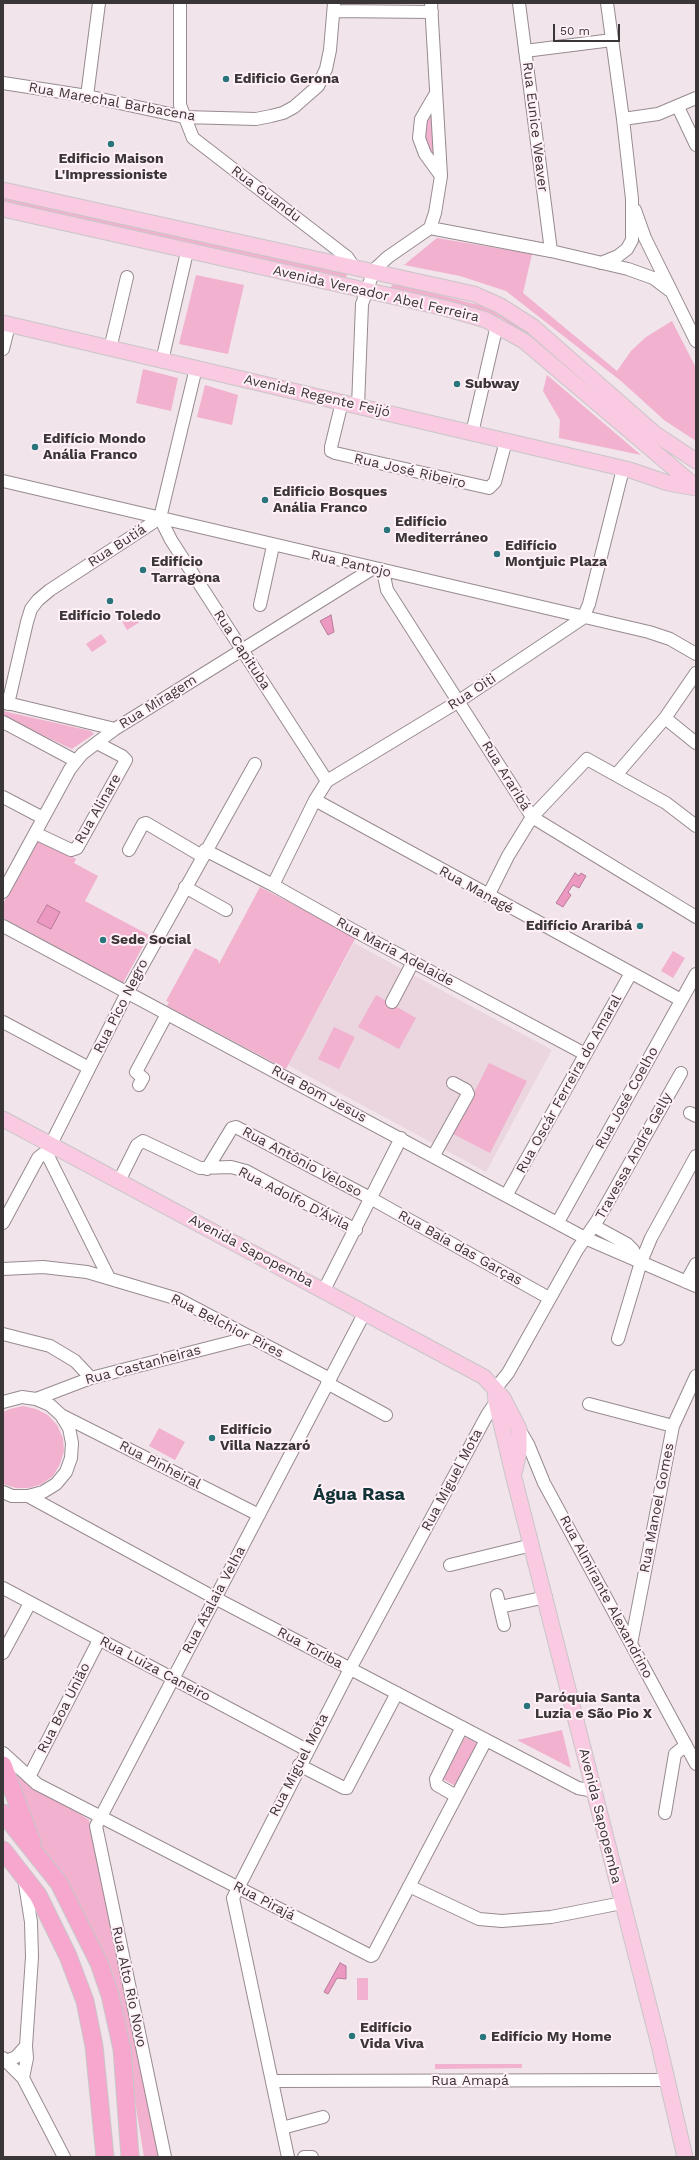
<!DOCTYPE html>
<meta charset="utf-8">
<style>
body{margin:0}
#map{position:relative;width:699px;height:2160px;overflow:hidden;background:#f1e4ea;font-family:"Work Sans",sans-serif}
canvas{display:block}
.frame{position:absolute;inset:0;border:4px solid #3a3537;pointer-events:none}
.scale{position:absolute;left:553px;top:24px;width:67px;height:18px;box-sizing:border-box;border:2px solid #3a3537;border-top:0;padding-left:5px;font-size:12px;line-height:14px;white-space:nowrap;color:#3a3537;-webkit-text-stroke:3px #fff1f7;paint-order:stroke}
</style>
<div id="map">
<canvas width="699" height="2160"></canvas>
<div class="frame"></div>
<div class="scale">50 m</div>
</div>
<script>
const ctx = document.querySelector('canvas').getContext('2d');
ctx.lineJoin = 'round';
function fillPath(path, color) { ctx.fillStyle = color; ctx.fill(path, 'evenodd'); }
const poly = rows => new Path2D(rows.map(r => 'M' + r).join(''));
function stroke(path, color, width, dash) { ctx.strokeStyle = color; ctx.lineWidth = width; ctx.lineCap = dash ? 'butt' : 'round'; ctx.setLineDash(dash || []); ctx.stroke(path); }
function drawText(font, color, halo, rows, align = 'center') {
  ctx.font = font + ' "Work Sans",sans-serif'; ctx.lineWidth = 4; ctx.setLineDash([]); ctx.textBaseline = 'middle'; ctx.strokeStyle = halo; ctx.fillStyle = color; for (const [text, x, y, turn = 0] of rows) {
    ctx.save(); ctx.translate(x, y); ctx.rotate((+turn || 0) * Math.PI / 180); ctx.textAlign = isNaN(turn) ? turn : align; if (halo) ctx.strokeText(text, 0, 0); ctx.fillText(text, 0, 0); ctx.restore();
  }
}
fillPath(poly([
 [354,943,552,1050,486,1172,288,1065]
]), '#ebd6e0');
fillPath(poly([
 [433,103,436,165,428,154,421,127],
 [3,197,347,273,346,278,3,202],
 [437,238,532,254,523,293,617,371,631,351,646,337,672,321,696,368,696,441,664,420,621,381,506,291,460,276,404,265],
 [196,275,244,285,228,354,179,344],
 [394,283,490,308,534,334,642,434,531,339,501,318,466,306,390,288],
 [143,369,178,378,171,411,136,403],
 [547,375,641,455,559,438,560,420,543,391],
 [205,385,238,395,232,425,197,417],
 [137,611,143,620,127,630,122,621],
 [101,634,107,642,92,652,86,644],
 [3,711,91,731,94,734,72,749,3,717],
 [39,839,76,859,74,863,98,876,85,901,149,935,123,983,3,918,3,904],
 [260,887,356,937,286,1069,167,1006,169,1002,166,1001,195,948,218,960,219,964],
 [673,951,685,958,673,978,661,971],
 [376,995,416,1018,399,1049,358,1027],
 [334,1027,355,1037,339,1069,318,1059],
 [489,1063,527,1081,490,1153,453,1134],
 [23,1406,36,1409,48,1415,57,1425,63,1438,64,1451,60,1464,53,1476,42,1484,29,1488,16,1488,3,1484,3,1412,10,1409],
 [159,1428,185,1442,175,1460,149,1446],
 [562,1730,571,1768,517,1740],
 [465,1737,480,1745,457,1787,443,1779],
 [11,1768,89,1820,159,2157,144,2157,123,2027,36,1844],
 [357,1978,368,1978,368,2000,357,2000],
 [435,2064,522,2064,522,2068,435,2069]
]), '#f1b1cf');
const water = poly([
 [331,615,334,632,328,635,320,621,331,615],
 [575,873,579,876,581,873,586,876,579,888,573,885,568,892,571,895,563,907,556,903,575,873],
 [47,905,60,912,51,929,37,922,47,905],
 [340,1963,346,1966,346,1979,337,1978,328,1994,324,1992,340,1963]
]);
fillPath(water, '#ec99c2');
stroke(water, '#b77b98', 1);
const minor = poly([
 [180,3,180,105,193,138,347,257,354,267],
 [519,3,551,251],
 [334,11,432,12],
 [525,51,612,40],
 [3,83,87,96,184,117,256,119,271,116,283,113,294,107,318,86,326,69,330,50,334,3],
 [435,95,421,119,419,138,425,154,441,176],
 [87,96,99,3],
 [678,107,696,145],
 [623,119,658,114,696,98],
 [635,210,645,238,696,341],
 [430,228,551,251,628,269,653,278,669,290],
 [601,263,618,256,627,249,632,240,632,199,623,119,607,3],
 [3,349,9,325],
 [110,349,127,277],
 [162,361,187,252],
 [342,402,331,447,331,451,335,453,489,488,495,482,506,441],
 [358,406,362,304,374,270,388,257,430,228,435,213,441,176,431,3],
 [472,433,497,325],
 [3,481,649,632,670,639,696,654],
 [160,518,171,540,327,781],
 [383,571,387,590,532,817,696,917],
 [260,605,273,546],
 [3,702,115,729],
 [8,704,27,622,31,609,38,600,50,590,160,518,196,368],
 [665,718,696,743],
 [3,722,76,761],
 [616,775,665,718,696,673],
 [3,797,43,818],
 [315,800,681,1000],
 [35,833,71,850,77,848,126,760,122,756,97,743],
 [129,850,143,824,146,823,202,856],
 [205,850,273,885,353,930,585,1054],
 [273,885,315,800,327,781,459,701,583,618,589,604,623,469],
 [185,887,226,910],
 [3,892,70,769,82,754,115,729,372,569],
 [488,896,508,856,532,817,587,759,666,803,696,826],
 [3,926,585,1238,696,1286],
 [392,1002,413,962],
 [3,1022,89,1068],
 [139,1085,143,1078,136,1072,167,1014],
 [690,1113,696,1116],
 [51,1144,127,993,255,764],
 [434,1155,468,1094,466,1090,453,1083],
 [207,1169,232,1128,236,1127,372,1199,549,1298],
 [119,1181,137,1145,143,1141,200,1168,231,1167,246,1171,356,1230],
 [507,1194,631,973],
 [558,1222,696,974],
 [3,1223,38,1158,43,1154,48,1156,109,1278],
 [594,1226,627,1244,633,1250,637,1259],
 [3,1269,43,1267,87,1272,178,1299,330,1379],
 [686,1282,696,1264],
 [324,1290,401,1138],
 [3,1334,50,1346,75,1361,91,1378],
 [618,1339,641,1262,651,1238,696,1156],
 [327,1383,386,1415],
 [495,1389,508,1373,577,1250,597,1221,681,1073],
 [36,1399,91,1378,251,1337],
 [3,1402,22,1397,36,1399,50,1405,61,1415,69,1428,72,1443,71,1458,66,1472,56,1484,43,1492,28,1496,12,1496,3,1492],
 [589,1404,673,1426],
 [61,1415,259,1515],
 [519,1429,528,1444,544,1483,696,1764],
 [28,1496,215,1598,578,1788,594,1791],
 [450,1565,532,1545],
 [3,1588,307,1750],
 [497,1595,504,1625],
 [500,1607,546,1597],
 [631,1644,673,1426,696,1376],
 [3,1653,30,1603],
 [3,1753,37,1784,371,1956,373,1955,486,1740],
 [299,1765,344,1788,347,1788,397,1693],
 [29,1777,99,1640],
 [456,1796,437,1785,436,1779,462,1727],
 [665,1813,675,1754,686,1745],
 [409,1886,479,1919,502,1921,551,1917,622,1903],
 [3,2058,23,2078,64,2157],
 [3,2062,16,2057,26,2046,32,1957,31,1922,24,1878],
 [23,2078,27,2058,26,2046],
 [272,2081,668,2080],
 [282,2128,323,2117],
 [165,2157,96,1826,365,1312],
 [288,2157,233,1898,350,1669,487,1415,496,1402,501,1399],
 [304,2157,312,2157]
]);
const major = poly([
 [3,190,474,294,499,305,532,326,654,433,696,461],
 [3,209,445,308,486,320,524,341,696,487],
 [3,323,630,470,668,483,696,488],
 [3,1119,484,1377,503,1398,519,1429,519,1450,515,1470],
 [495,1389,496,1402,514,1478,658,2041,685,2157]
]);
const highway = poly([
 [3,1765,32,1842],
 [3,1813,59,1883,99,1963,110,1995,122,2049,130,2157],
 [3,1850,38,1895,68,1956,85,2001,94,2046,105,2157]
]);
stroke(minor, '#978b90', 14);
stroke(major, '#c8c6c7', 17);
stroke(highway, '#c8c6c7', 19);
stroke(minor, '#fff', 12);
stroke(major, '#facae2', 15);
stroke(highway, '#f7a7ce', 17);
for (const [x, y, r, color] of [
 [226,79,4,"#2a747b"],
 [111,144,4,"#2a747b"],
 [457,384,4,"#2a747b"],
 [35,447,4,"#2a747b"],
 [265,500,4,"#2a747b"],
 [387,530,4,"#2a747b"],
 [497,554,4,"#2a747b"],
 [143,570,4,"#2a747b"],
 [110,601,4,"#2a747b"],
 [640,926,4,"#2a747b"],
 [103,940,4,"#2a747b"],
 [212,1438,4,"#2a747b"],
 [527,1706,4,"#2a747b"],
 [352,2036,4,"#2a747b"],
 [483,2037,4,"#2a747b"]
]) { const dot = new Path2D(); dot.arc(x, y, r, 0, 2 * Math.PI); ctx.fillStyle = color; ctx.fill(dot); stroke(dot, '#fff1f7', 1.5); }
drawText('bold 14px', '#3a3537', '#fff1f7', [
 ["Edificio Gerona",234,79],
 ["Edificio Maison",111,159,"center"],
 ["L'Impressioniste",111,175,"center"],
 ["Subway",465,384],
 ["Edifício Mondo",43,439],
 ["Anália Franco",43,455],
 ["Edificio Bosques",273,492],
 ["Anália Franco",273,508],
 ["Edifício",395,522],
 ["Mediterráneo",395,538],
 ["Edifício",505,546],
 ["Montjuic Plaza",505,562],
 ["Edifício",151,562],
 ["Tarragona",151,578],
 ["Edifício Toledo",110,616,"center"],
 ["Edifício Araribá",632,926,"right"],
 ["Sede Social",111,940],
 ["Edifício",220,1430],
 ["Villa Nazzaró",220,1446],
 ["Paróquia Santa",535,1698],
 ["Luzia e São Pio X",535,1714],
 ["Edifício",360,2028],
 ["Vida Viva",360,2044],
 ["Edifício My Home",491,2037]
], 'left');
drawText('14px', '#3a3537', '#fff1f7', [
 ["Rua Marechal Barbacena",112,102,10],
 ["Rua Eunice Weaver",535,127,83],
 ["Rua Guandu",266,194,37],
 ["Avenida Vereador Abel Ferreira",376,294,13],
 ["Avenida Regente Feijó",317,396,13],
 ["Rua José Ribeiro",410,471,13],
 ["Rua Butiá",117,546,-33],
 ["Rua Pantojo",351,564,13],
 ["Rua Capituba",242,650,57],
 ["Rua Oiti",472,692,-33],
 ["Rua Miragem",158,702,-32],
 ["Rua Araribá",506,776,58],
 ["Rua Alinare",98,809,-60],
 ["Rua Managé",476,890,29],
 ["Rua Maria Adelaide",395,952,28],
 ["Rua Pico Negro",121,1006,-63],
 ["Rua Oscár Ferreira do Amaral",569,1084,-61],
 ["Rua Bom Jesus",319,1094,28],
 ["Rua José Coelho",627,1098,-61],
 ["Travessa André Gelly",634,1156,-61],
 ["Rua Antônio Veloso",302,1162,28],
 ["Rua Adolfo D'Ávila",294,1199,27],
 ["Rua Baía das Garças",460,1248,29],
 ["Avenida Sapopemba",251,1251,28],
 ["Rua Belchior Pires",227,1326,27],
 ["Rua Castanheiras",143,1365,-15],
 ["Rua Pinheiral",160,1465,27],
 ["Rua Miguel Mota",452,1480,-62],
 ["Rua Manoel Gomes",657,1508,-79],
 ["Rua Almirante Alexandrino",606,1597,62],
 ["Rua Atalaia Velha",214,1600,-62],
 ["Rua Toriba",310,1648,28],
 ["Rua Luiza Caneiro",155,1669,28],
 ["Rua Boa União",64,1708,-63],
 ["Rua Miguel Mota",299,1765,-63],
 ["Avenida Sapopemba",600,1816,76],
 ["Rua Pirajá",264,1901,28],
 ["Rua Alto Rio Novo",129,1987,78],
 ["Rua Amapá",470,2081]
]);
drawText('bold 18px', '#113337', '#fff1f7', [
 ["Água Rasa",359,1495]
]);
</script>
